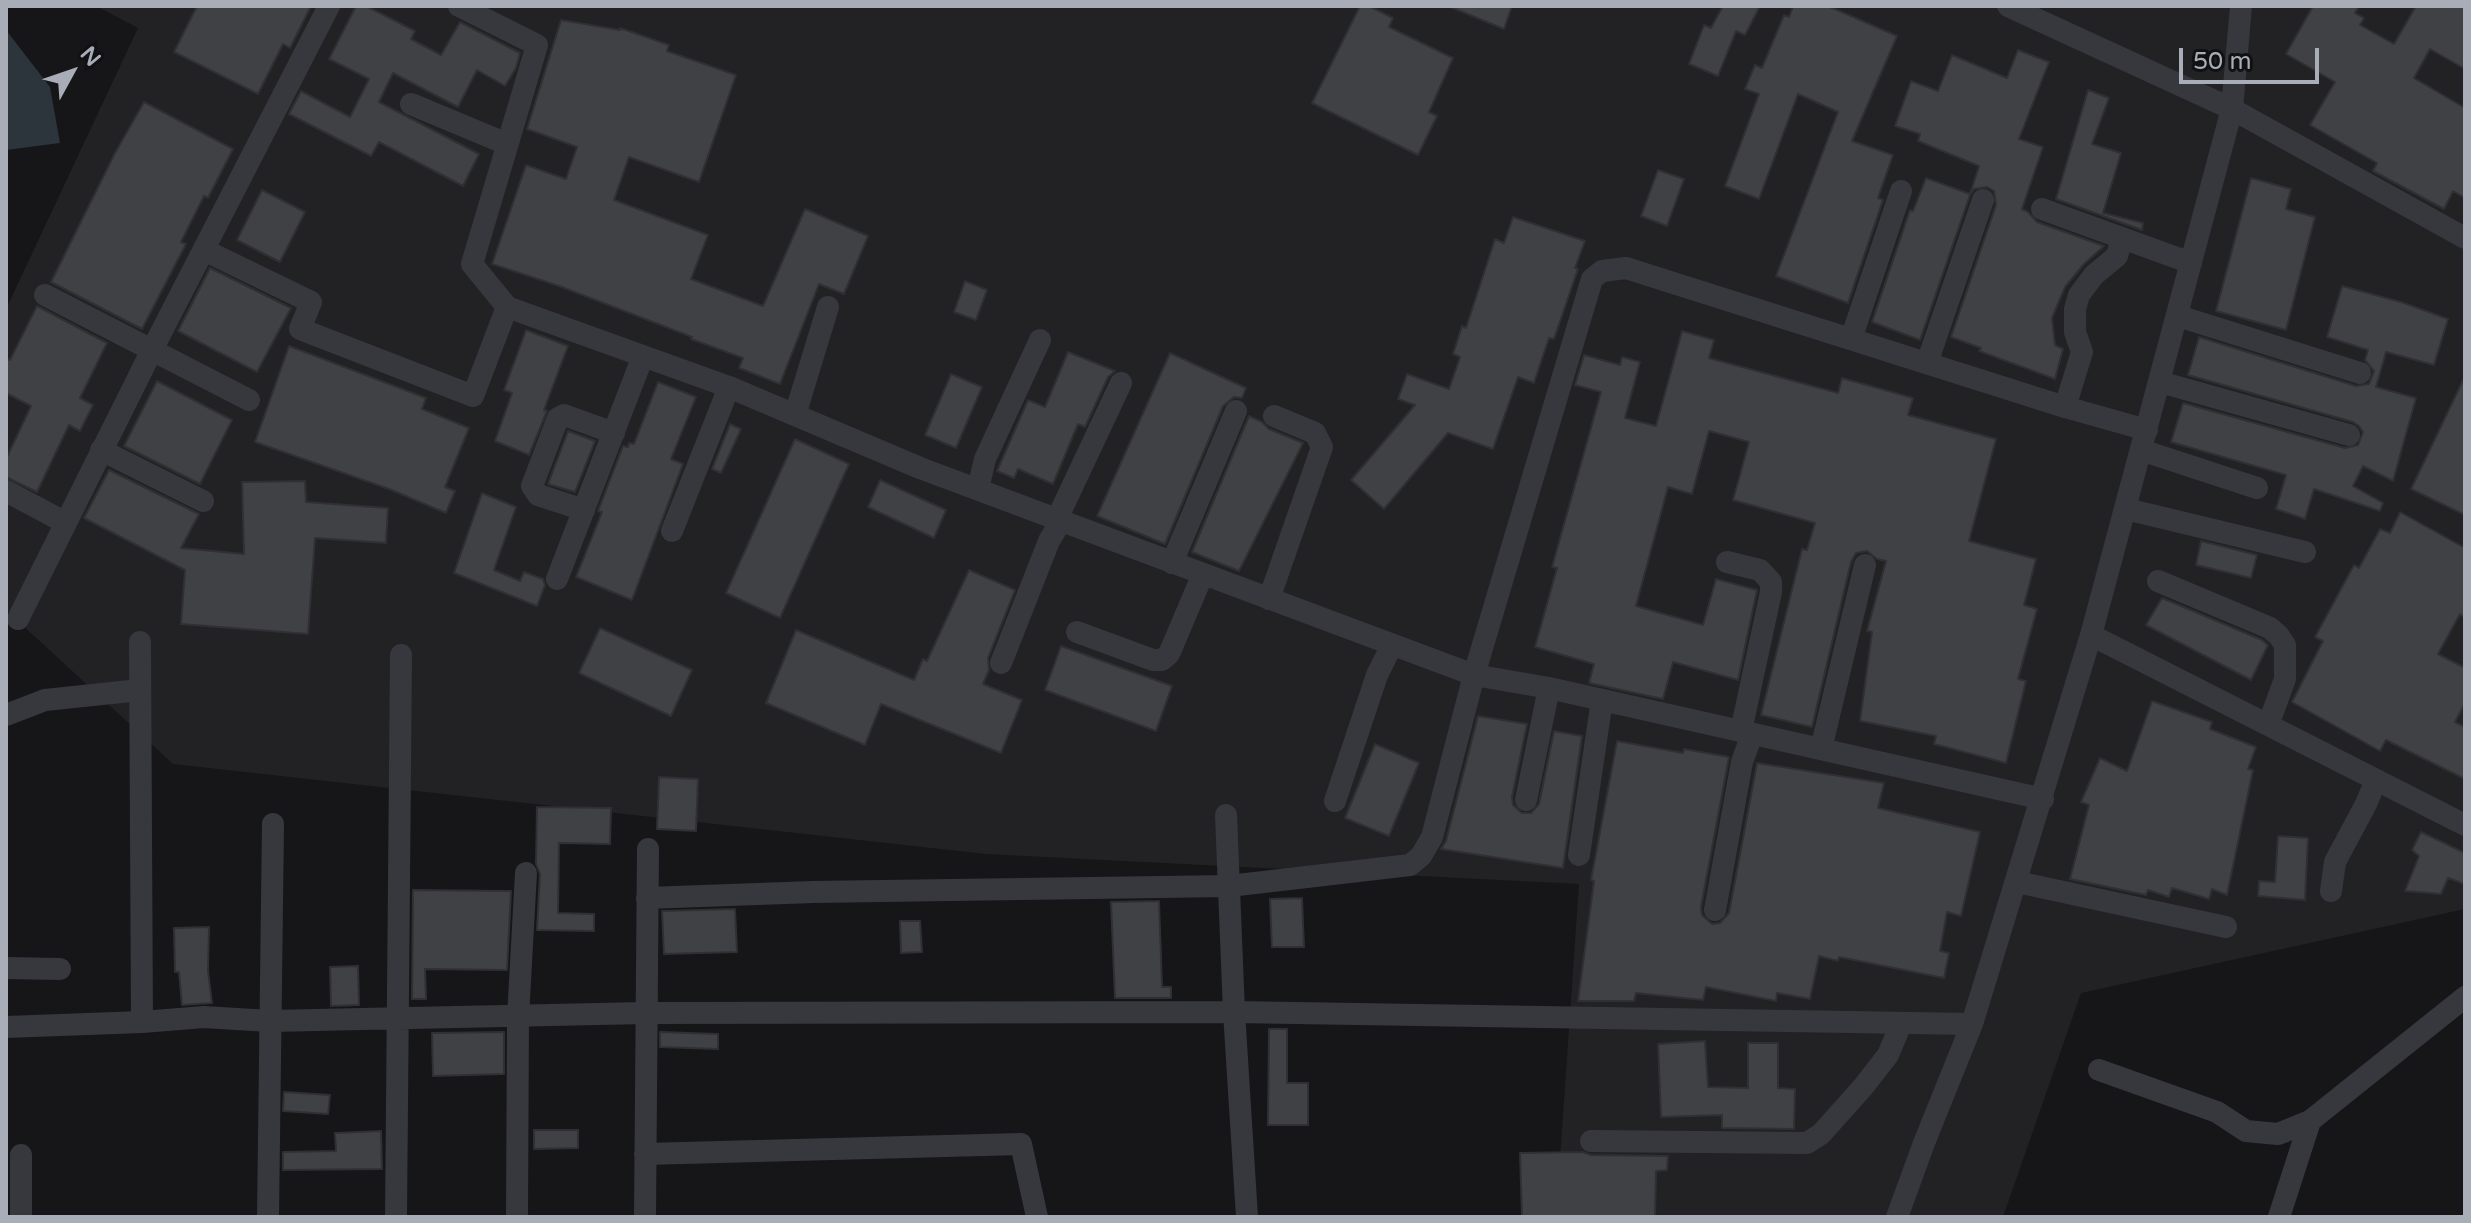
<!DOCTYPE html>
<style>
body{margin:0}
#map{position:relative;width:2471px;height:1223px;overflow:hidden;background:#161618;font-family:"Varela Round",sans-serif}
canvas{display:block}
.frame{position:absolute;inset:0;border:8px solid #a8adb8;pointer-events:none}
.north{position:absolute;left:32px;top:32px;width:80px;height:80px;-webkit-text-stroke:6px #111113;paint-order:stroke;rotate:50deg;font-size:22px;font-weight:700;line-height:32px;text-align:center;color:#a8adb8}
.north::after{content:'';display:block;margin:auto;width:28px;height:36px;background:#a8adb8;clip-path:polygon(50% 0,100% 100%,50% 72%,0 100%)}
.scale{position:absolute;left:2179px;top:48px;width:140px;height:36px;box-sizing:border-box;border:4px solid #a8adb8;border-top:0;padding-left:10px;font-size:24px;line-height:28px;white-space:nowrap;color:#a8adb8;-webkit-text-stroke:6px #111113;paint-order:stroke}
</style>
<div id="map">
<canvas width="2471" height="1223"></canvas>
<div class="frame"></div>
<div class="north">N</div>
<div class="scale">50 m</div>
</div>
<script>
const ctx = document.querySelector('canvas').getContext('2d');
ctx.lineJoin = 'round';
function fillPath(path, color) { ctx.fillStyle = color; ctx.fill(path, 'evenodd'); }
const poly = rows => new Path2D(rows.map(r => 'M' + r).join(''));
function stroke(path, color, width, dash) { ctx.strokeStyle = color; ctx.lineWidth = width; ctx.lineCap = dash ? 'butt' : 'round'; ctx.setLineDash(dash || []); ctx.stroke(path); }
fillPath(poly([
 [96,6,2465,6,2465,909,2081,993,2003,1217,1556,1217,1579,884,986,854,173,764,6,610,6,309,138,28]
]), '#222225');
fillPath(poly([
 [6,30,50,87,60,143,6,150]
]), '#2c353c');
const building = poly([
 [197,6,311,6,290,48,283,44,258,94,174,52,197,6],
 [356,6,366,6,415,31,411,39,441,55,460,22,520,53,516,68,505,86,477,70,458,107,393,73,379,102,479,154,463,186,379,142,371,156,289,114,301,91,350,117,369,79,329,59,356,6],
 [1360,6,1369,6,1393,18,1389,27,1453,58,1429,112,1437,116,1418,155,1312,103,1360,6],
 [1448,6,1512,6,1504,29,1448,6],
 [1723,6,1760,6,1745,35,1736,31,1718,76,1689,64,1704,25,1711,28,1723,6],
 [1793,6,1828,6,1897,36,1852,141,1893,155,1878,198,1883,200,1848,303,1776,276,1838,112,1798,94,1759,199,1725,186,1759,94,1745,89,1755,65,1762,68,1784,15,1789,17,1793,6],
 [2313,6,2359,6,2355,13,2364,18,2360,25,2394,44,2416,6,2465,6,2465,69,2430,49,2414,78,2465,108,2465,198,2453,191,2444,209,2373,171,2377,163,2310,125,2335,82,2286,54,2313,6],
 [561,20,620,30,620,28,669,45,667,51,736,75,699,182,629,157,614,200,708,235,691,279,763,306,805,209,868,236,844,294,819,284,780,384,739,368,743,358,691,339,692,337,559,286,492,264,526,165,566,179,577,147,527,129,561,20],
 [2018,50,2049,62,2019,139,2043,147,2022,209,2028,212,2037,222,2104,246,2084,264,2065,287,2052,318,2055,345,2063,349,2055,379,1979,351,1981,348,1951,337,1996,205,1994,191,1987,187,1974,189,1970,195,1920,340,1872,322,1910,210,1913,211,1926,178,1970,194,1979,166,1918,141,1920,134,1895,126,1911,81,1938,91,1952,55,2007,78,2018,50],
 [2088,90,2109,98,2092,144,2121,153,2103,213,2143,223,2142,230,2056,199,2088,90],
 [144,102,233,149,208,198,204,196,181,242,186,244,142,329,51,282,115,153,144,102],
 [1658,170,1684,179,1667,226,1641,216,1658,170],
 [2251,178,2291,189,2286,209,2315,217,2286,330,2216,311,2251,178],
 [262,190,305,212,280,262,237,240,262,190],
 [1513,217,1585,241,1575,268,1578,269,1554,339,1549,338,1534,383,1518,377,1493,449,1448,433,1384,509,1351,480,1415,405,1398,399,1407,374,1449,389,1460,357,1453,354,1462,326,1466,328,1495,239,1504,243,1513,217],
 [210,268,291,308,257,372,178,331,210,268],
 [965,281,987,290,976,320,954,312,965,281],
 [2342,286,2401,302,2448,319,2434,365,2386,352,2376,387,2416,398,2393,481,2363,466,2353,486,2383,503,2380,511,2314,489,2305,519,2276,509,2286,475,2171,442,2183,403,2345,448,2358,445,2363,432,2359,426,2353,422,2188,375,2199,337,2356,386,2369,384,2374,371,2365,360,2368,350,2327,337,2342,286],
 [37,306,107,343,80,398,93,405,80,431,69,425,37,492,6,477,6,459,31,406,6,393,6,358,10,360,37,306],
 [526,330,568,346,544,410,547,411,529,455,495,441,512,393,504,390,526,330],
 [1682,331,1714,340,1709,358,1838,393,1842,378,1913,398,1908,415,1996,439,1969,541,2036,559,2024,605,2037,609,2018,679,2026,681,2006,763,1934,744,1936,736,1860,721,1872,632,1867,631,1886,561,1877,559,1867,551,1856,553,1851,562,1812,727,1761,715,1802,549,1807,550,1815,523,1733,500,1749,442,1709,431,1692,494,1668,487,1636,606,1703,625,1716,579,1757,590,1738,680,1673,662,1663,699,1589,683,1594,664,1535,647,1557,568,1552,567,1601,392,1575,385,1584,355,1620,365,1622,357,1640,362,1625,418,1656,426,1682,331],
 [289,346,426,398,422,409,469,428,445,487,455,491,446,513,389,489,255,442,289,346],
 [1068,352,1115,371,1108,377,1085,427,1078,424,1053,484,1018,469,1014,478,997,471,1028,400,1045,407,1068,352],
 [1170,353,1246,388,1242,398,1234,397,1223,406,1165,544,1097,516,1170,353],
 [951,374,982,387,956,448,925,435,951,374],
 [2465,376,2465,515,2411,489,2465,376],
 [157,381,232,420,200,484,124,446,157,381],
 [658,382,696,397,671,459,683,464,632,600,576,577,602,512,598,511,623,446,628,447,629,443,634,444,658,382],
 [1249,416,1262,422,1269,429,1303,443,1239,571,1192,552,1249,416],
 [730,424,741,429,721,473,712,469,730,424],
 [568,431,595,441,575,492,548,484,568,431],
 [795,439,849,464,780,618,726,593,795,439],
 [109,470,199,514,181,548,244,554,242,482,305,481,306,502,388,508,386,543,315,538,308,634,181,624,185,570,84,518,109,470],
 [880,480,946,510,934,538,868,507,880,480],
 [482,493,516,507,494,570,520,581,524,572,543,579,545,585,537,606,454,573,482,493],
 [2400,512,2465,548,2465,618,2460,614,2438,654,2465,668,2465,703,2455,722,2465,727,2465,779,2386,740,2380,751,2292,702,2323,641,2315,637,2354,565,2359,568,2380,529,2390,533,2400,512],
 [2201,541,2257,555,2251,578,2196,565,2201,541],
 [969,570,1015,590,988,658,989,670,983,684,1022,700,1001,753,881,704,865,745,766,703,796,630,914,680,923,659,927,661,969,570],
 [2162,598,2262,640,2268,645,2251,680,2146,625,2162,598],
 [600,628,692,670,671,716,579,673,600,628],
 [1061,646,1172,686,1156,731,1045,690,1061,646],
 [2152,701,2212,722,2210,729,2256,747,2248,769,2253,770,2227,895,2212,889,2209,899,2172,888,2169,897,2148,890,2146,895,2070,879,2089,805,2081,802,2100,758,2127,771,2152,701],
 [1478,716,1527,724,1512,797,1513,805,1522,813,1531,813,1539,804,1554,731,1582,736,1563,868,1441,849,1446,841,1478,716],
 [1617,741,1683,753,1684,749,1729,757,1701,907,1702,915,1712,924,1720,923,1729,913,1757,763,1884,783,1878,808,1980,832,1961,916,1947,912,1940,951,1949,953,1944,978,1839,957,1838,961,1819,956,1810,999,1777,993,1776,1001,1706,987,1703,1000,1636,993,1634,1001,1578,1001,1594,881,1591,880,1617,741],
 [1375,744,1419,763,1389,836,1345,818,1375,744],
 [659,777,698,779,696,831,657,829,659,777],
 [537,807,611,808,610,844,559,843,558,913,594,914,594,931,537,930,540,874,536,864,537,807],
 [2421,832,2465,853,2465,884,2448,878,2441,894,2405,891,2419,856,2412,850,2421,832],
 [2278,836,2308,838,2305,900,2258,896,2259,881,2275,882,2278,836],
 [413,890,511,891,507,970,425,969,426,999,412,999,413,890],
 [1302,898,1304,947,1272,947,1270,899,1302,898],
 [1159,901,1162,987,1171,987,1171,998,1115,998,1111,902,1159,901],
 [735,909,737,952,664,954,662,911,735,909],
 [900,921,920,921,922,952,901,953,900,921],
 [209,927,208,971,212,1003,182,1005,179,972,175,972,174,928,209,927],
 [358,966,359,1005,331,1006,330,967,358,966],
 [1269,1029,1287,1029,1287,1083,1308,1083,1308,1125,1268,1125,1269,1029],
 [504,1032,504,1074,433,1076,432,1033,504,1032],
 [660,1032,718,1034,718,1049,660,1047,660,1032],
 [1705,1041,1708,1087,1748,1088,1748,1043,1778,1043,1778,1088,1795,1089,1794,1129,1722,1128,1722,1115,1661,1117,1658,1044,1705,1041],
 [284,1092,330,1095,328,1114,283,1111,284,1092],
 [534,1130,578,1130,578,1148,534,1149,534,1130],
 [381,1131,382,1169,283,1170,283,1152,336,1151,335,1133,381,1131],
 [1582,1152,1591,1155,1668,1156,1667,1170,1656,1171,1655,1217,1522,1217,1520,1153,1582,1152]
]);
fillPath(building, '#404145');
stroke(building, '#303034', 2);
stroke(poly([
 [459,6,537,45,472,264,507,307,729,387,920,468,1474,675,1549,688,2043,799],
 [2008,6,2232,109,2465,238],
 [411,104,507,144],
 [2042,209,2191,263],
 [204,250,311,302,300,329,473,396,507,307],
 [45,295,249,400],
 [2178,316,2360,373],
 [1851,339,1901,191],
 [1927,363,1983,200],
 [2160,382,2349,435],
 [2065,407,2082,352,2075,332,2075,309,2079,295,2094,275,2117,256,2122,238],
 [795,415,828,307],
 [101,450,203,501],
 [2141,450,2257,488],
 [978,489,985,459,1040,340],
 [6,491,66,523],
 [2126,509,2305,552],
 [584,510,538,495,532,486,558,418,564,415,614,433],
 [1057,519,1121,383],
 [672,531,729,387],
 [1727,562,1760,570,1771,582,1771,592,1741,731],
 [1172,563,1236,411],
 [557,579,643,356],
 [2158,581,2270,628,2279,636,2285,645,2285,679,2268,725],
 [1269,599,1322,447,1315,433,1274,416],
 [18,619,152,350,329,6],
 [1077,632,1153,660,1162,660,1169,654,1203,574],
 [2091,635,2465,825],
 [140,642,142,1022],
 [1001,663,1049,541,1061,521],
 [6,715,45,700,140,690],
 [1821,749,1865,565],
 [1526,800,1549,688],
 [1335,801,1377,675,1392,645],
 [1226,815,1234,1012,1247,1217],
 [1579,855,1602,700],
 [2017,882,2226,927],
 [2331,891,2335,862,2366,804,2376,780],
 [647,898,813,892,1229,886,1410,865,1421,856,1432,837,1474,675,1592,279,1602,271,1626,268,2065,407,2147,430],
 [1715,910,1742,762,1752,734],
 [6,968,60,969],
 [6,1027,142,1022,204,1017,269,1021,645,1013,1234,1012,1972,1024],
 [2099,1070,2217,1112,2246,1131,2278,1134,2310,1121,2465,997],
 [1591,1141,1807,1143,1821,1134,1863,1087,1888,1055,1901,1024],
 [645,1154,1021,1144,1037,1217],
 [21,1155,21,1217],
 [268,1217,273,824],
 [396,1217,401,655],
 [517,1217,518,1017,526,873],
 [645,1217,648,849],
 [1897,1217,1924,1143,1972,1024,2091,635,2232,109,2241,6],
 [2279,1217,2310,1121]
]), '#37383d', 22);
</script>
